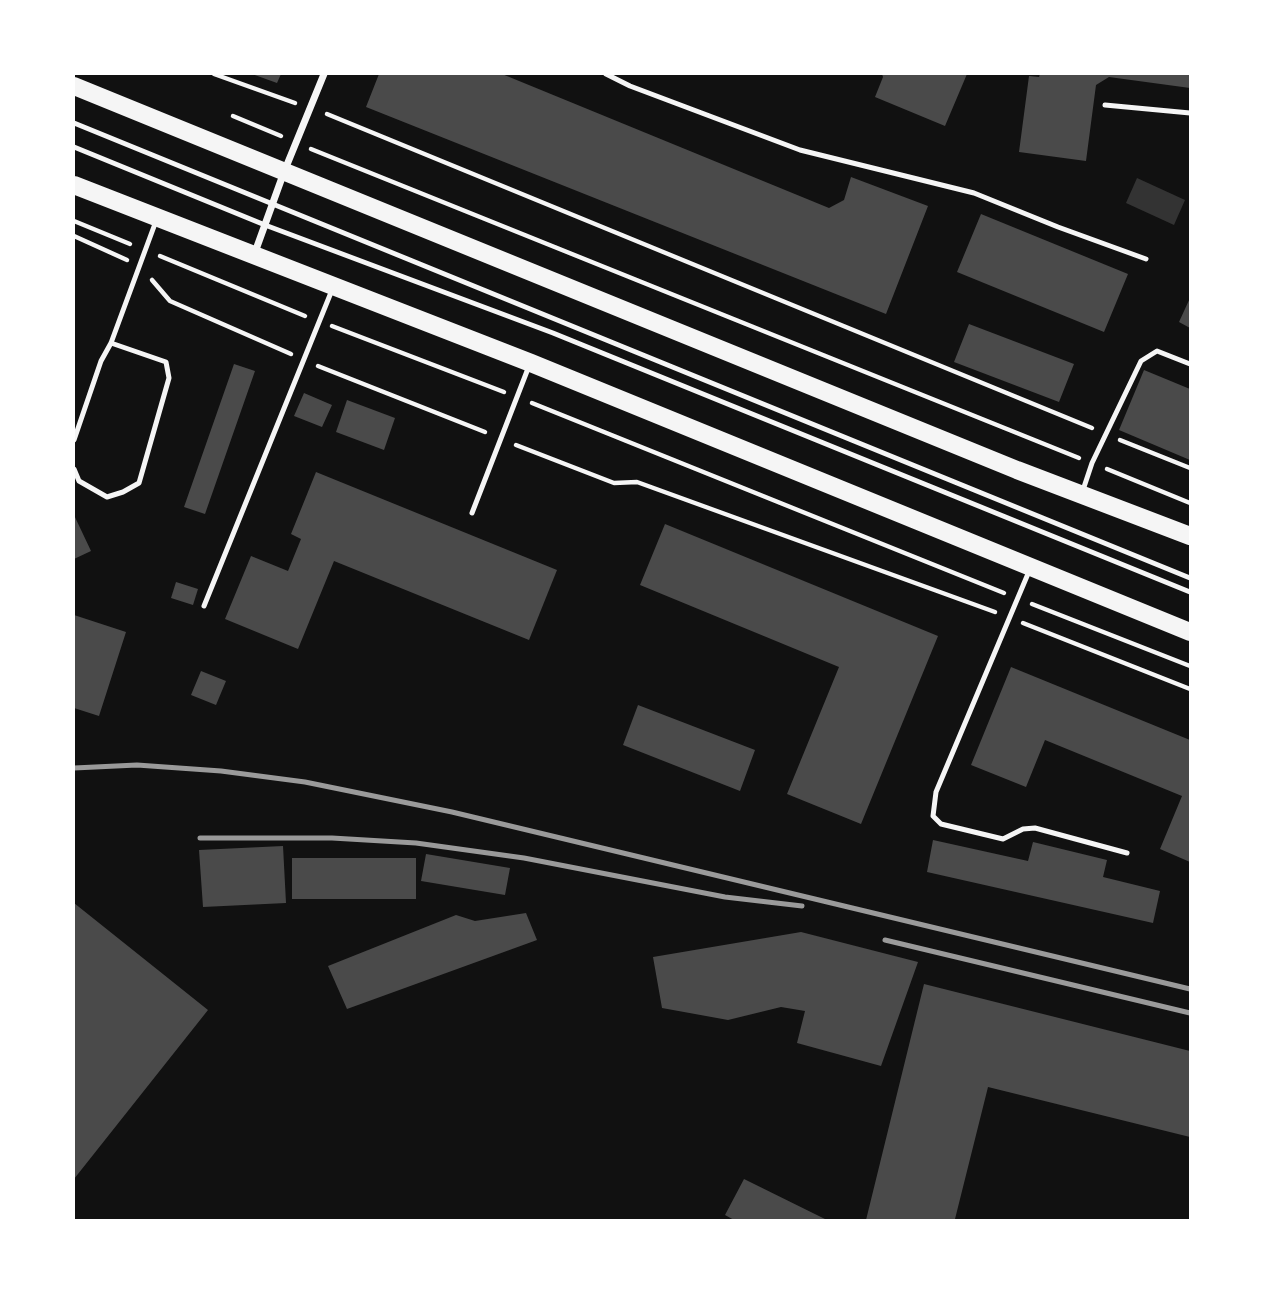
<!DOCTYPE html>
<style>
body{margin:0}
#map{position:relative;width:1264px;height:1294px;overflow:hidden;background:#111;font-family:"Golos Text",sans-serif}
canvas{display:block}
.frame{position:absolute;inset:0;border:75px solid #fff;pointer-events:none}
</style>
<div id="map">
<canvas width="1264" height="1294"></canvas>
<div class="frame"></div>
</div>
<script>
const ctx = document.querySelector('canvas').getContext('2d');
ctx.lineJoin = 'round';
function fillPath(path, color) { ctx.fillStyle = color; ctx.fill(path, 'evenodd'); }
const poly = rows => new Path2D(rows.map(r => 'M' + r).join(''));
function stroke(path, color, width, dash) { ctx.strokeStyle = color; ctx.lineWidth = width; ctx.lineCap = dash ? 'butt' : 'round'; ctx.setLineDash(dash || []); ctx.stroke(path); }
fillPath(poly([
 [1137,178,1185,200,1174,225,1126,203]
]), '#333');
fillPath(poly([
 [252,74,281,74,277,83],
 [379,74,502,74,829,208,844,200,851,177,928,206,886,314,366,107],
 [882,74,967,74,945,126,875,97,883,77],
 [1040,74,1190,74,1190,88,1109,77,1096,85,1086,161,1019,152,1029,76,1039,77],
 [981,214,1128,274,1104,332,957,272],
 [1190,298,1190,328,1179,322],
 [969,324,1074,364,1059,402,954,362],
 [234,364,255,371,205,514,184,507],
 [1144,370,1190,389,1190,460,1119,430],
 [304,393,332,405,322,427,294,416],
 [347,400,395,418,384,450,336,432],
 [316,472,557,570,529,640,334,561,298,649,225,619,251,556,288,571,301,539,291,534],
 [74,515,91,551,74,559],
 [665,524,938,636,861,824,787,794,839,667,640,585],
 [176,582,198,589,193,605,171,598],
 [74,615,126,632,99,716,74,708],
 [1011,667,1190,740,1190,862,1160,849,1182,796,1045,740,1026,787,971,765],
 [201,671,226,681,216,705,191,695],
 [638,705,755,750,740,791,623,745],
 [933,840,1028,861,1033,842,1107,860,1103,877,1160,891,1153,923,927,872],
 [283,846,286,903,203,907,199,850],
 [426,854,510,868,505,895,421,881],
 [292,858,416,858,416,899,292,899],
 [74,903,208,1010,74,1179],
 [526,913,537,940,347,1009,328,966,456,915,475,921],
 [801,932,918,962,881,1066,797,1043,805,1011,781,1007,728,1020,662,1008,653,957],
 [924,984,1190,1051,1190,1137,988,1087,955,1219,956,1220,866,1220],
 [744,1179,827,1220,734,1220,725,1215]
]), '#4a4a4a');
stroke(poly([
 [214,74,295,103],
 [327,114,1092,428],
 [233,116,281,136],
 [311,149,1079,458],
 [74,221,130,244],
 [74,236,127,260],
 [160,256,305,316],
 [152,280,170,301,291,354],
 [332,326,504,392],
 [318,366,485,432],
 [532,403,1004,593],
 [1120,440,1190,468],
 [516,445,614,483,637,482,995,612],
 [1107,469,1190,503],
 [1032,604,1190,666],
 [1023,623,1190,689]
]), '#f5f5f5', 4.5);
stroke(poly([
 [606,74,630,86,800,150,974,193,1058,227,1146,259],
 [1105,105,1190,113],
 [74,123,1190,578],
 [74,147,265,225,553,333,1190,592],
 [74,440,101,361,111,343,156,221],
 [74,469,79,481,107,497,123,492,139,483,169,378,166,362,111,343],
 [1083,490,1092,463,1141,361,1157,351,1190,364],
 [472,513,529,366],
 [1030,569,936,792,933,816,941,824,1003,839,1023,829,1035,828,1127,853],
 [204,606,332,290]
]), '#f5f5f5', 5);
stroke(poly([
 [254,255,284,172,324,74]
]), '#f5f5f5', 7);
stroke(poly([
 [74,86,1017,470,1190,536],
 [74,185,531,363,1190,632]
]), '#f5f5f5', 18);
stroke(poly([
 [74,768,137,765,221,771,305,782,452,812,1190,989],
 [200,838,332,838,416,843,524,858,725,897,802,906],
 [885,940,1190,1013]
]), '#9a9a9a', 5);
</script>
